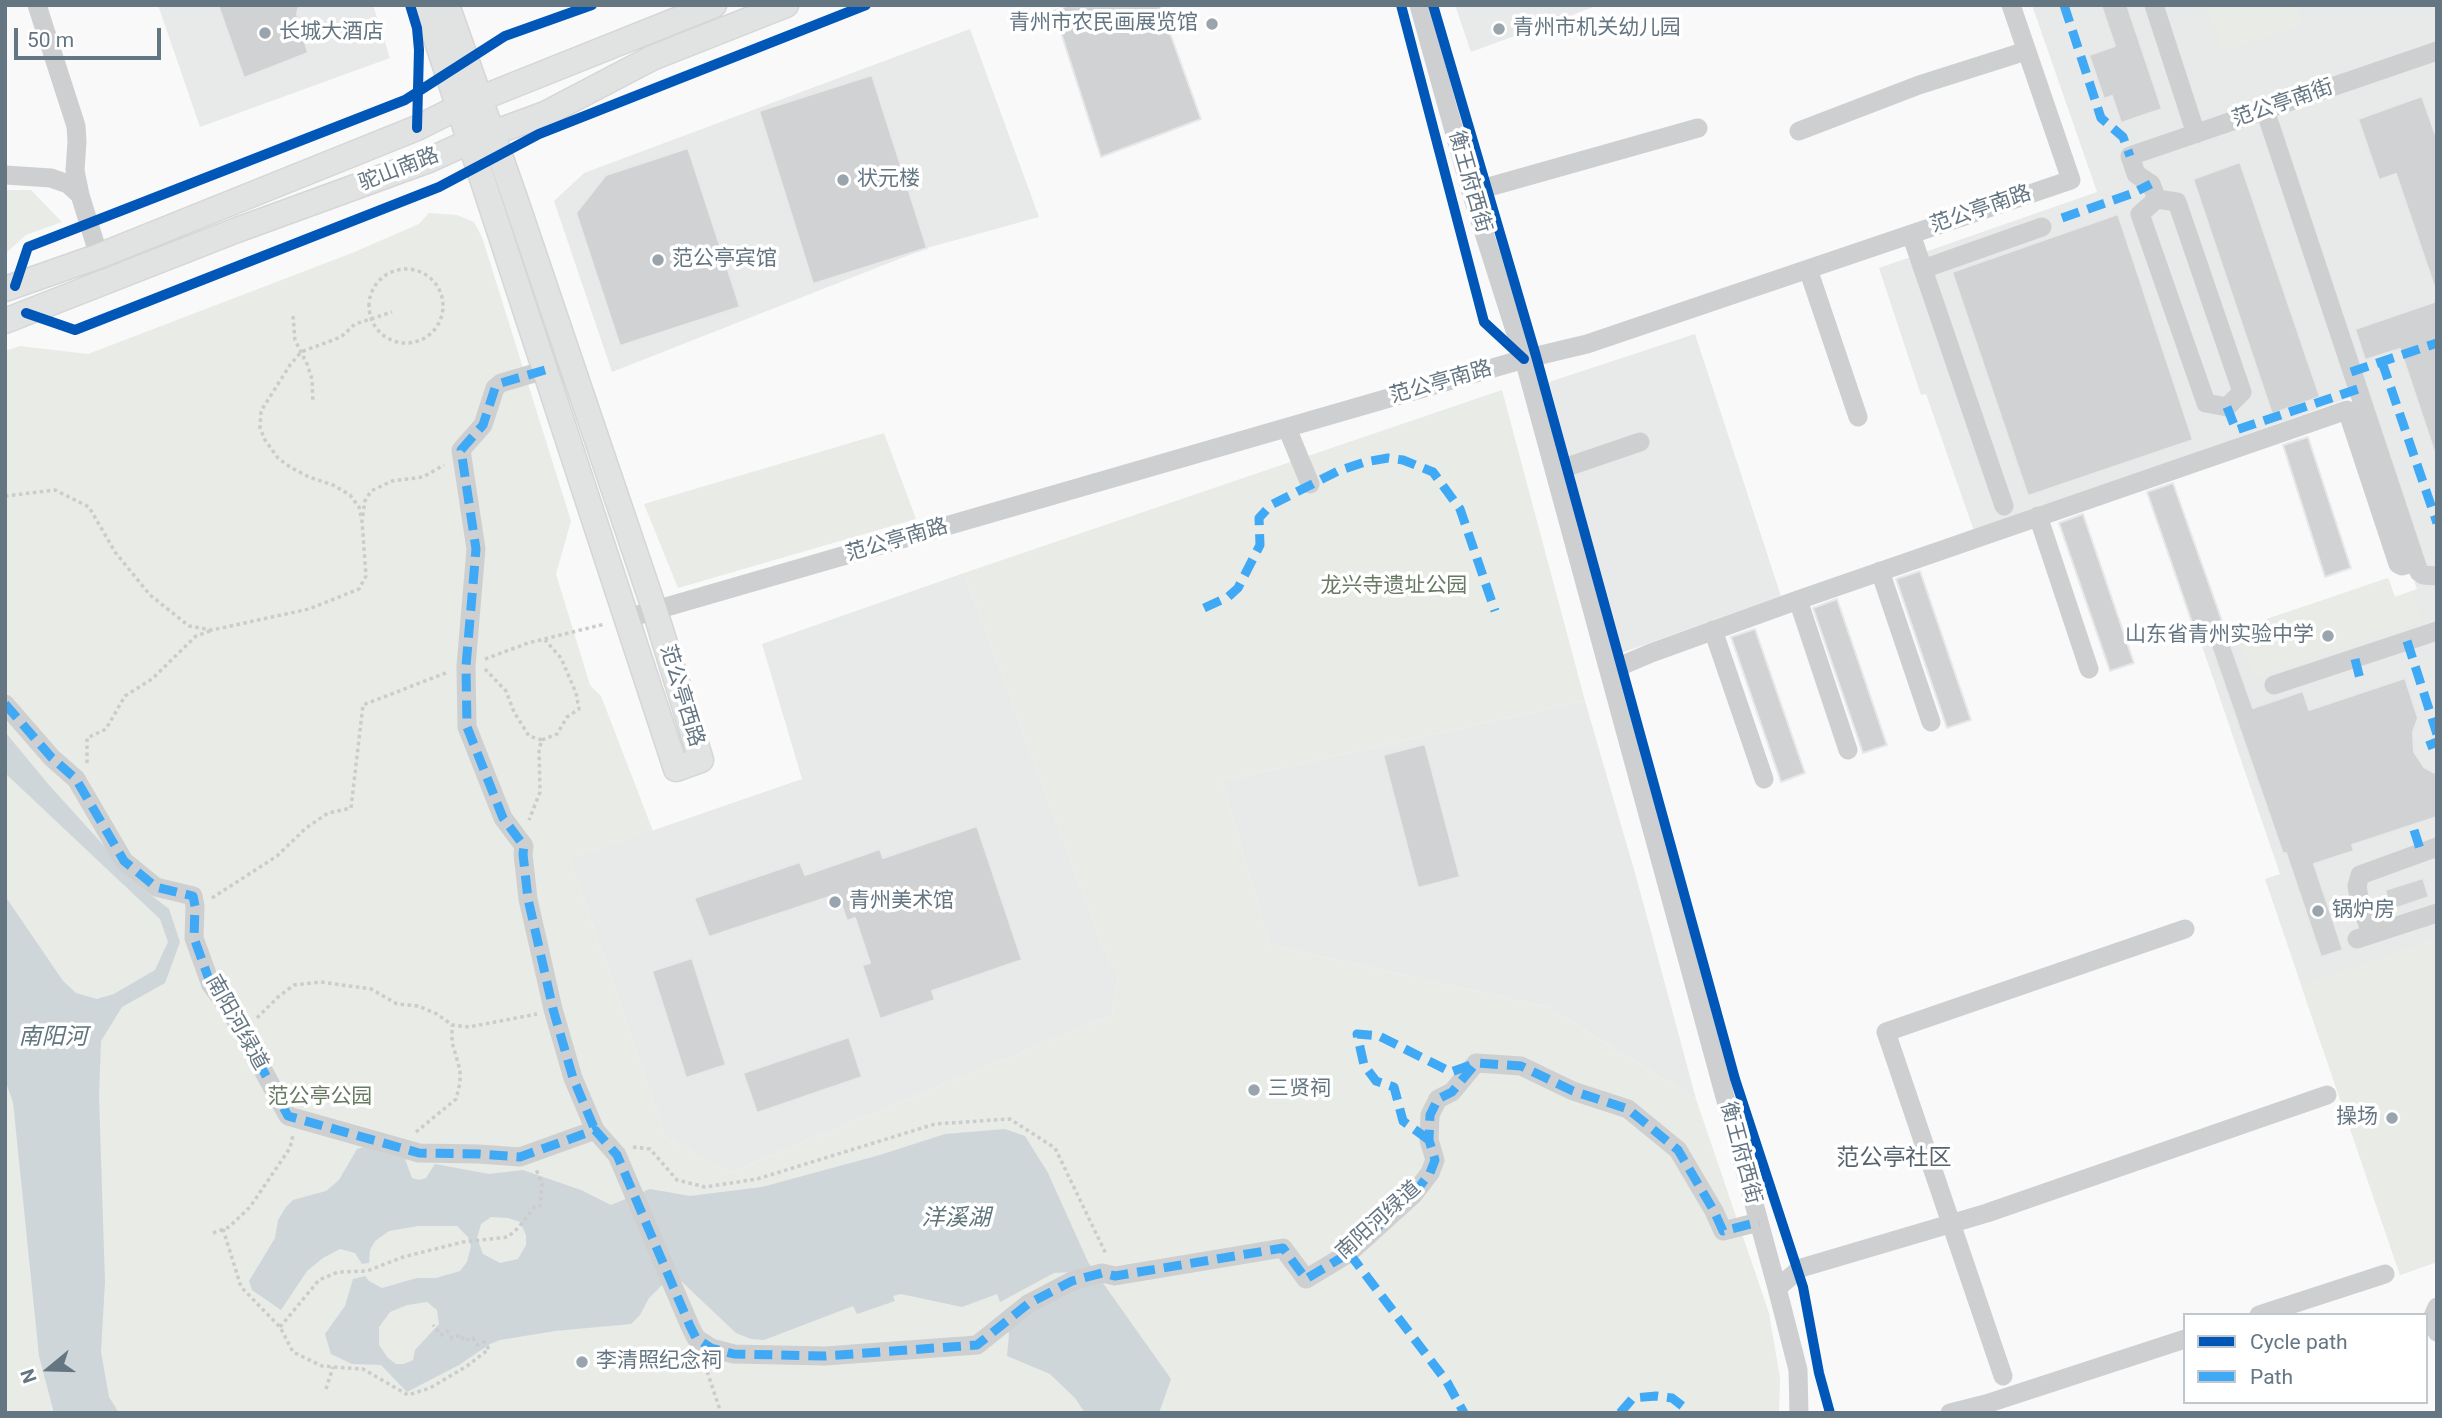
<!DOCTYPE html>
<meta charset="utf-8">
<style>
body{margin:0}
#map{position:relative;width:2442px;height:1418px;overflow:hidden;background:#f9f9f9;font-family:Roboto,sans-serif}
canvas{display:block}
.frame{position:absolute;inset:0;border:7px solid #657683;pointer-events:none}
.legend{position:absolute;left:2183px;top:1313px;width:245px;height:91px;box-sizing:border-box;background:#fff;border:2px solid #c1c8cd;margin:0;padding:9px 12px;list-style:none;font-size:21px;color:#657683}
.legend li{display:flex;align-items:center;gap:14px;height:35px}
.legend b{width:35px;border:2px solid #c1c8cd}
.north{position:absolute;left:14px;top:1334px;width:70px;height:70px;-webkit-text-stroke:5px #fff;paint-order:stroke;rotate:251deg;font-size:19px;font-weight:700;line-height:28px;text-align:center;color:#657683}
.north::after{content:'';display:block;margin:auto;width:24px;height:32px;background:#657683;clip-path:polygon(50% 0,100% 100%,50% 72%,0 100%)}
.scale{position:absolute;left:14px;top:28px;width:147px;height:32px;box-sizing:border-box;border:4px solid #657683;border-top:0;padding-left:9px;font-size:21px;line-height:24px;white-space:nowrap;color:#657683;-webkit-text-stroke:5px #fff;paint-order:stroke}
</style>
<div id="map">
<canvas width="2442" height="1418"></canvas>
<div class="frame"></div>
<ul class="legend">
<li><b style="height:9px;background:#0057b8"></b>Cycle path</li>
<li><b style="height:9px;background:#3fa9f5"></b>Path</li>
</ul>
<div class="north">N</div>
<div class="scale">50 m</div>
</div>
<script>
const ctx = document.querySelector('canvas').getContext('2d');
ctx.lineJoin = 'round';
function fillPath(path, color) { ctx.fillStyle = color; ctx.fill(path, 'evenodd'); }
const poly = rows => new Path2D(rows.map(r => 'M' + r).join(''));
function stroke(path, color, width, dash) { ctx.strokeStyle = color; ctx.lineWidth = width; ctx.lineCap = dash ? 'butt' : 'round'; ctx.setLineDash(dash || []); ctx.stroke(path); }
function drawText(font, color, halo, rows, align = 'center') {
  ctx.font = font + ' Roboto,"Noto Sans SC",sans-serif'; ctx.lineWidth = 7; ctx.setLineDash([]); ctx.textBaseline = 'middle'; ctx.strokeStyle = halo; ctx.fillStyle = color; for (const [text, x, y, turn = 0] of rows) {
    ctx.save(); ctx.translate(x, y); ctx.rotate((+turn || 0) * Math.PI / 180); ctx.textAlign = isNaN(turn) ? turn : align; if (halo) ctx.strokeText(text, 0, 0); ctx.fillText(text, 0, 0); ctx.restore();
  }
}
fillPath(poly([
 [158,5,373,5,390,58,200,127],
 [1455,5,1599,5,1471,52],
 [2032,5,2437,5,2437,1262,2400,1275,2265,879,2280,874,2201,643,2388,578,2395,597,2417,589,2352,397,1974,531,1926,394,1921,395,1879,268,2097,192],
 [970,29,1039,217,927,248,612,372,554,201,584,173],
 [1695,334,1781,596,1621,653,1549,382],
 [964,573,1102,945,1118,975,1112,1015,731,1172,666,1138,570,859,802,779,762,644],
 [1585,701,1637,880,1696,1099,1548,1007,1270,945,1222,781]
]), '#e8e9e9');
fillPath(poly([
 [2206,5,2296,5,2302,24,2223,52],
 [5,190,31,190,62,222,26,235,5,254],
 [429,213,457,215,474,222,482,237,571,521,556,574,590,685,601,696,653,831,570,859,666,1138,731,1172,1112,1015,1118,975,1102,945,964,573,1502,390,1585,701,1222,781,1270,945,1548,1007,1696,1099,1769,1313,1780,1378,1779,1413,5,1413,5,351,20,346,88,354,352,253,419,224],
 [884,433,916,519,678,588,644,504],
 [2388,578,2395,597,2412,591,2422,622,2254,678,2237,629],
 [2437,938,2437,1262,2400,1275,2301,985]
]), '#e8ebe6');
fillPath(poly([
 [5,732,49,785,143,889,169,909,180,942,165,983,122,1007,101,1041,99,1097,105,1282,101,1352,109,1397,119,1413,54,1413,39,1356,13,1102,5,1080,5,896,63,981,76,993,97,999,114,994,155,970,168,942,160,919,5,773],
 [1005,1129,1025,1136,1048,1173,1088,1262,1171,1379,1159,1413,1085,1413,1075,1398,1050,1374,1007,1356,1009,1335,1008,1326,1074,1272,1054,1273,1000,1302,997,1294,962,1307,901,1294,893,1296,895,1301,857,1314,853,1306,764,1340,751,1339,736,1333,679,1279,663,1284,649,1298,640,1315,631,1324,555,1331,500,1340,490,1344,459,1365,407,1392,381,1365,352,1364,331,1354,325,1334,345,1306,353,1279,365,1276,369,1281,382,1288,417,1278,436,1278,460,1271,467,1262,471,1246,468,1237,457,1226,418,1226,389,1231,375,1241,370,1250,369,1263,362,1264,355,1253,340,1249,323,1258,307,1271,281,1310,252,1290,249,1281,275,1238,278,1220,286,1207,293,1200,326,1191,339,1180,357,1149,364,1147,405,1159,412,1178,419,1180,426,1178,435,1164,489,1174,523,1170,581,1190,611,1205,650,1189,690,1196,762,1187,880,1155,945,1134],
 [491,1217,508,1218,520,1222,526,1235,526,1245,518,1259,500,1263,483,1254,477,1238,481,1224],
 [427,1302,437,1310,439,1324,415,1350,413,1360,404,1364,396,1364,388,1358,379,1345,379,1327,390,1312,407,1305]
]), '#ced6d9');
const building = poly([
 [218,5,299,5,297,14,308,53,244,78,218,5],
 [1068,5,1160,5,1201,119,1101,157,1054,11,1068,5],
 [2101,5,2127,5,2162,109,2121,123,2112,96,2104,99,2089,55,2115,46,2101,5],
 [872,75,927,248,813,284,759,111,872,75],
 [2422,96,2437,139,2437,285,2434,286,2396,174,2379,180,2358,119,2422,96],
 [688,148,740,307,620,346,576,213,606,175,688,148],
 [2240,162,2320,397,2272,414,2193,179,2240,162],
 [2118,214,2193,440,2028,496,1952,272,2118,214],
 [2437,301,2437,451,2434,451,2400,349,2365,360,2355,329,2437,301],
 [2308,437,2351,568,2325,577,2283,445,2308,437],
 [2173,483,2253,708,2303,691,2309,710,2405,678,2418,718,2413,732,2414,752,2424,767,2437,774,2437,817,2352,845,2354,851,2314,864,2343,950,2321,957,2286,853,2283,854,2207,634,2197,637,2147,492,2173,483],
 [2083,514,2134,663,2110,671,2059,523,2083,514],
 [1920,571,1971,720,1947,728,1896,579,1920,571],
 [1837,599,1887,745,1863,753,1813,608,1837,599],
 [1755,629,1805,773,1781,782,1731,637,1755,629],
 [1425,744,1460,877,1418,888,1383,755,1425,744],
 [977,826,1022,960,932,991,935,1000,880,1019,862,965,870,963,855,918,847,921,838,894,709,937,694,898,800,862,805,875,880,849,883,858,977,826],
 [2423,878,2429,897,2391,910,2385,890,2423,878],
 [692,958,726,1065,686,1078,652,971,692,958],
 [849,1037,862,1077,757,1113,743,1073,849,1037]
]);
fillPath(building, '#d0d2d3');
stroke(building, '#e8e8e8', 2);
const major = poly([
 [425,5,676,769,701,760,655,611,515,198,447,5],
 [5,289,99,256,417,128,459,107,714,5],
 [5,321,237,230,429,160,471,141,545,114,652,58,786,5]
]);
stroke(major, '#d5d6d7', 27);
stroke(poly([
 '369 306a37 37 0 1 1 74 0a37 37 0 1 1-74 0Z',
 [293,316,295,340,307,364,312,379,313,403],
 [5,496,55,490,89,507,115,552,150,595,189,626,212,630,309,609,359,589,366,576,362,521,365,501,371,491,392,481,423,477,444,465],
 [361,516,359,507,350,495,333,485,309,477,290,467,278,458,265,440,260,428,261,411,290,365,301,352,341,337,355,324,392,312],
 [485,659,528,643,605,624],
 [485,669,506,691,514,712,529,736,542,740,539,749,540,792,529,820],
 [542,740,557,734,567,717,579,709,576,693,561,658,545,640],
 [87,763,87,738,106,729,125,696,152,679,196,636,210,631],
 [212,898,277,856,306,828,328,813,351,808,363,705,448,672],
 [257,1018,278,997,294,985,321,982,371,989,397,1004,418,1006,437,1014,452,1025,469,1027,537,1014],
 [416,1132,456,1099,460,1083,460,1070,452,1042,452,1025],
 [633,1147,650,1149,677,1180,705,1187,757,1179,935,1124,1010,1119,1055,1148,1106,1254],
 [223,1229,241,1287,280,1327,293,1352,322,1366,363,1369,408,1395,430,1388,467,1366,489,1349,484,1342,477,1345,473,1338,464,1341,461,1335,452,1338,447,1331,441,1335,433,1325],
 [213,1233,229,1227,250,1207,290,1148,293,1135],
 [280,1327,319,1280,338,1272,367,1271,403,1257,463,1242,508,1237,518,1228,535,1206,540,1206,542,1184,536,1169],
 [705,1365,721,1413],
 [326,1389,333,1367]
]), '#cbcccd', 3.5, [3.5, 3.5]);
stroke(poly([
 [37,5,76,126,77,142,75,170,80,195],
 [1419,5,1471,192,1524,359,1777,1288,1798,1370,1799,1413],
 [2154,5,2196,134],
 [2265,110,2419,572,2423,575,2437,576],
 [1799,131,1919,85,2026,51],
 [5,175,51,178,68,184,80,195,99,256],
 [1471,192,1698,128],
 [2157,199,2177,202,2242,392,2227,407,2206,403,2140,214,2157,199],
 [2157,199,2151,184,2136,174,2130,156,2437,51],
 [1911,234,2004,506],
 [1808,269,1858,417],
 [1923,269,2042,227],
 [545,370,501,383,495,388,483,425,461,450,476,549,466,666,467,727,503,818,524,846,523,854,528,899,553,1009,573,1078,595,1130],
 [1287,428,1310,484],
 [1555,471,1640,442],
 [2038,516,2089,669],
 [1880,571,1931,722],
 [1798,600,1848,750],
 [628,618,1524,359,1587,344,2071,180,2011,5],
 [1713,630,1764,779],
 [1609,671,1651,653,1798,600,2347,410,2398,564,2402,566,2415,562],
 [2274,685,2437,631],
 [5,704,52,758,76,779,124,861,156,887,193,896,195,906,194,938,211,985,229,1008,288,1116,419,1153,479,1154,520,1157,595,1130,617,1155,690,1326,696,1338,711,1348,734,1354,825,1356,977,1345,1028,1304,1072,1281,1102,1273,1115,1276,1283,1248,1306,1279,1349,1253,1413,1195,1430,1173,1435,1160,1429,1140,1430,1115,1438,1099,1452,1092,1476,1063,1521,1066,1573,1091,1628,1109,1678,1150,1714,1211,1723,1231,1759,1222],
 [2371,934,2359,897,2357,886,2360,875,2437,847],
 [2357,939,2437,913],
 [1777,1288,1801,1268,1987,1213,2327,1095],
 [2437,1307,2432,1319,2437,1332],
 [2259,1315,2385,1274],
 [2003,1376,1886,1032,2185,929],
 [1950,1413,1986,1404,2185,1339]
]), '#cecfd0', 19);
stroke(major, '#e1e2e2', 24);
stroke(poly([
 [2064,5,2101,118,2123,137,2130,156],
 [2062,218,2131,194,2151,184],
 [2382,362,2437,523],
 [545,370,501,383,495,388,483,425,461,450,476,549,466,666,467,727,503,818,524,846,523,854,528,899,553,1009,573,1078,595,1130],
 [2351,372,2437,343],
 [2227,407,2236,430,2358,389],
 [1204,608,1228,597,1238,588,1260,545,1259,518,1271,505,1338,471,1365,462,1388,458,1403,460,1433,472,1460,509,1495,611],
 [2407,641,2437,734],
 [2355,659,2361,683],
 [5,704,52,758,76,779,124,861,156,887,193,896,195,906,194,938,211,985,229,1008,288,1116,419,1153,479,1154,520,1157,595,1130,617,1155,690,1326,696,1338,711,1348,734,1354,825,1356,977,1345,1028,1304,1072,1281,1102,1273,1115,1276,1283,1248,1306,1279,1349,1253,1413,1195,1430,1173,1435,1160,1429,1140,1430,1115,1438,1099,1452,1092,1476,1063,1521,1066,1573,1091,1628,1109,1678,1150,1714,1211,1723,1231,1759,1222],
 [2427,746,2437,742],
 [2414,830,2421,852],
 [1429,1140,1403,1121,1394,1087,1376,1081,1364,1065,1357,1034,1379,1036,1451,1072,1476,1063],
 [1349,1253,1447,1382,1464,1413],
 [1620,1413,1633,1398,1656,1396,1672,1398,1685,1408,1686,1413]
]), '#3fa9f5', 9, [18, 9]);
stroke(poly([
 [410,5,417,28,419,50,417,128],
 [1401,5,1484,322,1524,359],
 [1433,5,1536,356,1735,1079,1803,1287,1819,1373,1830,1413],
 [15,286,28,247,405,100,505,36,592,5],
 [26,313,75,330,439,187,539,134,866,5]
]), '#0057b8', 10);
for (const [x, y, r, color] of [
 [1212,24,7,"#99a4ac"],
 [1499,29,7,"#99a4ac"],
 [265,33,7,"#99a4ac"],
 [843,180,7,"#99a4ac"],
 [658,260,7,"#99a4ac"],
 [2328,636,7,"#99a4ac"],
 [835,902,7,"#99a4ac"],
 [2318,911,7,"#99a4ac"],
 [1254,1090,7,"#99a4ac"],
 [2392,1118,7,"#99a4ac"],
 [582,1362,7,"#99a4ac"]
]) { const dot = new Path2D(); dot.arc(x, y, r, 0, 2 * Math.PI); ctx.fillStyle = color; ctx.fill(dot); stroke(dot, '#fff', 2.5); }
drawText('21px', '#657683', '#fff', [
 ["青州市农民画展览馆",1198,24,"right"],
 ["青州市机关幼儿园",1513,29],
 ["长城大酒店",279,33],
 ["状元楼",857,180],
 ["范公亭宾馆",672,260],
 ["山东省青州实验中学",2314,636,"right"],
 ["青州美术馆",849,902],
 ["锅炉房",2332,911],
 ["三贤祠",1268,1090],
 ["操场",2378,1118,"right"],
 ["李清照纪念祠",596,1362]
], 'left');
drawText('21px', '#657683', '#fff', [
 ["范公亭南街",2283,104,-19],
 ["驼山南路",399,170,-21],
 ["衡王府西街",1469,182,74],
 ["范公亭南路",1981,210,-19],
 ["范公亭南路",1441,383,-16],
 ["范公亭南路",897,541,-16],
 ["范公亭西路",681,696,73],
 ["南阳河绿道",236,1023,61],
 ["衡王府西街",1740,1153,75],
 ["南阳河绿道",1379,1221,-42]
]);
drawText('21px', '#687a64', '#fff', [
 ["龙兴寺遗址公园",1394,587],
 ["范公亭公园",320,1098]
]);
drawText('italic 23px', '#60757c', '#fff', [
 ["南阳河",53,1038],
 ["洋溪湖",956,1219]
]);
drawText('23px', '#57646e', '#fff', [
 ["范公亭社区",1894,1159]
]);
</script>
